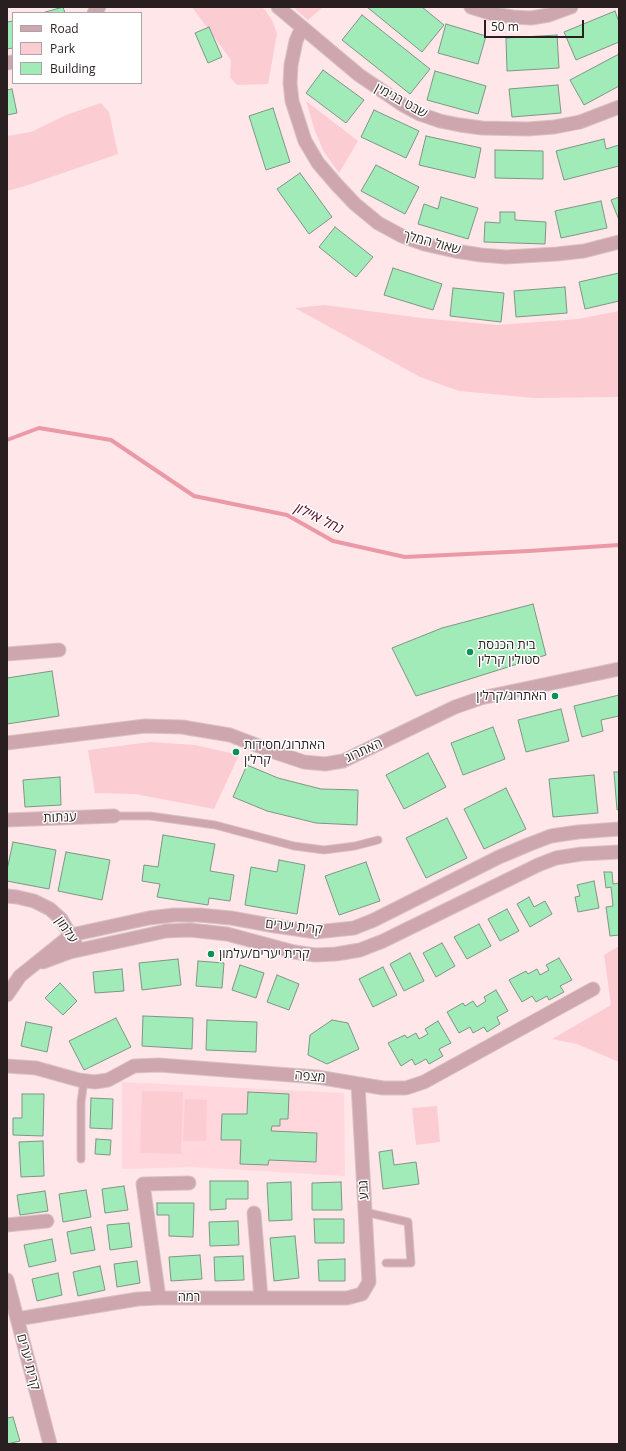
<!DOCTYPE html>
<meta charset="utf-8">
<style>
body{margin:0}
#map{position:relative;width:626px;height:1451px;overflow:hidden;background:#ffe6e9;font-family:"Open Sans",sans-serif}
canvas{display:block}
.frame{position:absolute;inset:0;border:8px solid #2a1f20;pointer-events:none}
.legend{position:absolute;left:12px;top:12px;width:130px;height:72px;box-sizing:border-box;background:#fff;border:1px solid #aaa5a6;margin:0;padding:5px 7px;list-style:none;font-size:12px;color:#2a1f20}
.legend li{display:flex;align-items:center;gap:8px;height:20px}
.legend b{width:20px;border:1px solid #aaa5a6}
.scale{position:absolute;left:484px;top:20px;width:100px;height:18px;box-sizing:border-box;border:2px solid #2a1f20;border-top:0;padding-left:5px;font-size:12px;line-height:14px;white-space:nowrap;color:#2a1f20;-webkit-text-stroke:3px #fff;paint-order:stroke}
</style>
<div id="map">
<canvas width="626" height="1451"></canvas>
<div class="frame"></div>
<ul class="legend">
<li><b style="height:5px;background:#cda7ad"></b>Road</li>
<li><b style="height:11px;background:#fcccd3"></b>Park</li>
<li><b style="height:11px;background:#a1ebb9"></b>Building</li>
</ul>
<div class="scale">50 m</div>
</div>
<script>
const ctx = document.querySelector('canvas').getContext('2d');
ctx.lineJoin = 'round';
function fillPath(path, color) { ctx.fillStyle = color; ctx.fill(path, 'evenodd'); }
const poly = rows => new Path2D(rows.map(r => 'M' + r).join(''));
function stroke(path, color, width, dash) { ctx.strokeStyle = color; ctx.lineWidth = width; ctx.lineCap = dash ? 'butt' : 'round'; ctx.setLineDash(dash || []); ctx.stroke(path); }
function drawText(font, color, halo, rows, align = 'center') {
  ctx.font = font + ' "Open Sans","Noto Sans Hebrew",sans-serif'; ctx.lineWidth = 3; ctx.setLineDash([]); ctx.textBaseline = 'middle'; ctx.strokeStyle = halo; ctx.fillStyle = color; for (const [text, x, y, turn = 0] of rows) {
    ctx.save(); ctx.translate(x, y); ctx.rotate((+turn || 0) * Math.PI / 180); ctx.textAlign = isNaN(turn) ? turn : align; if (halo) ctx.strokeText(text, 0, 0); ctx.fillText(text, 0, 0); ctx.restore();
  }
}
fillPath(poly([
 [122,1082,344,1093,345,1176,192,1167,122,1169]
]), '#ffd7dd');
fillPath(poly([
 [192,7,261,7,265,10,273,22,277,34,268,84,237,85,230,77,231,60],
 [293,7,323,7,308,20],
 [306,101,358,141,339,173,324,152,315,131],
 [101,103,109,112,118,154,25,186,7,191,7,136,31,132,66,115],
 [325,305,421,318,497,325,578,319,619,311,619,397,534,398,459,391,420,377,295,308],
 [150,742,195,745,239,755,214,809,135,794,95,793,88,750],
 [619,946,619,1062,577,1044,552,1039,611,1005,604,955],
 [142,1091,183,1092,181,1154,140,1153],
 [185,1099,207,1100,206,1141,183,1141],
 [437,1106,440,1142,416,1145,412,1108]
]), '#fcccd3');
stroke(poly([
 [7,440,39,428,111,440,194,496,287,515,333,541,405,557,529,551,619,545]
]), '#eb98a7', 4);
const building = poly([
 [63,7,65,13,42,13,63,7],
 [367,7,422,7,444,25,422,52,367,7],
 [615,11,619,22,619,42,576,60,564,32,615,11],
 [362,15,430,69,410,94,342,40,362,15],
 [13,21,13,48,7,49,7,22,13,21],
 [446,24,486,36,478,64,438,53,446,24],
 [209,27,222,57,208,63,195,33,209,27],
 [557,35,559,68,507,71,506,38,557,35],
 [619,54,619,86,584,105,570,80,619,54],
 [323,70,364,100,346,123,306,93,323,70],
 [435,71,486,86,478,114,427,100,435,71],
 [558,85,561,113,512,117,509,89,558,85],
 [12,89,17,113,7,115,7,90,12,89],
 [273,108,290,162,266,170,249,116,273,108],
 [374,110,419,131,406,158,361,137,374,110],
 [426,136,481,148,475,178,419,165,426,136],
 [604,139,606,149,619,145,619,166,564,180,556,151,604,139],
 [495,150,543,151,543,179,495,178,495,150],
 [376,165,419,187,405,214,361,191,376,165],
 [300,173,332,217,309,234,277,189,300,173],
 [441,197,478,208,468,239,418,224,424,204,438,209,441,197],
 [619,197,619,220,611,200,619,197],
 [601,201,607,228,561,238,555,211,601,201],
 [500,212,515,212,515,220,546,222,545,244,484,242,485,222,500,223,500,212],
 [335,227,373,257,356,277,319,247,335,227],
 [393,268,442,284,433,310,384,295,393,268],
 [619,273,619,301,585,309,579,282,619,273],
 [565,287,567,313,516,317,514,291,565,287],
 [453,288,504,293,501,322,450,316,453,288],
 [533,604,546,655,416,696,392,648,442,628,533,604],
 [52,671,59,716,7,724,7,678,52,671],
 [619,695,619,716,601,720,603,731,582,737,574,706,619,695],
 [561,709,569,741,526,752,518,720,561,709],
 [493,727,505,759,463,775,451,743,493,727],
 [428,753,446,787,404,809,386,775,428,753],
 [247,765,278,778,321,789,358,790,357,825,316,823,267,811,233,797,247,765],
 [614,772,619,772,619,809,617,810,614,772],
 [594,775,598,813,553,817,549,779,594,775],
 [60,777,61,805,25,807,23,780,60,777],
 [506,788,526,829,484,849,464,809,506,788],
 [447,818,467,858,426,878,406,838,447,818],
 [163,835,215,844,210,871,234,875,230,901,209,898,208,905,157,897,160,884,142,881,144,865,158,867,163,835],
 [13,842,56,850,49,889,7,881,7,870,13,842],
 [66,852,110,860,102,900,58,891,66,852],
 [279,860,305,865,297,914,245,905,251,867,277,872,279,860],
 [366,862,380,901,339,915,325,876,366,862],
 [604,872,612,872,613,884,619,883,619,935,610,936,606,907,613,906,611,887,606,888,604,872],
 [594,881,599,908,578,912,575,897,580,896,577,885,594,881],
 [529,897,534,907,545,901,552,914,530,927,517,904,529,897],
 [507,909,519,931,500,941,488,919,507,909],
 [479,924,491,946,467,959,454,937,479,924],
 [442,943,455,966,436,977,423,953,442,943],
 [410,953,424,981,404,991,390,964,410,953],
 [559,958,572,980,560,986,564,992,549,1000,547,996,536,1002,532,996,522,1002,509,980,526,971,528,974,537,969,540,975,549,970,546,965,559,958],
 [178,959,181,985,142,990,139,963,178,959],
 [198,961,224,963,222,988,196,986,198,961],
 [240,965,264,973,256,998,232,990,240,965],
 [383,967,397,995,373,1007,359,979,383,967],
 [122,969,124,991,95,993,93,972,122,969],
 [277,975,299,984,289,1010,267,1002,277,975],
 [60,983,77,1001,63,1015,45,998,60,983],
 [496,990,508,1011,497,1017,500,1024,487,1032,484,1027,473,1033,470,1027,459,1033,447,1012,463,1003,465,1006,473,1001,477,1007,486,1001,484,997,496,990],
 [143,1016,193,1018,192,1049,142,1046,143,1016],
 [116,1018,131,1047,84,1070,69,1041,116,1018],
 [207,1020,257,1022,256,1052,206,1050,207,1020],
 [332,1020,348,1023,359,1049,327,1064,308,1055,310,1035,332,1020],
 [438,1021,451,1043,439,1049,443,1056,429,1064,426,1059,415,1065,412,1059,401,1066,388,1043,405,1035,407,1038,416,1033,419,1039,428,1034,425,1029,438,1021],
 [26,1022,52,1027,47,1052,21,1046,26,1022],
 [248,1092,289,1094,288,1119,280,1119,280,1126,272,1126,271,1131,317,1133,316,1162,269,1160,268,1165,240,1164,241,1140,221,1140,222,1114,247,1114,248,1092],
 [22,1094,44,1094,43,1136,13,1135,13,1118,22,1118,22,1094],
 [91,1098,113,1099,112,1129,90,1128,91,1098],
 [96,1139,111,1140,110,1155,95,1154,96,1139],
 [43,1141,44,1176,21,1177,19,1142,43,1141],
 [392,1150,394,1165,416,1162,419,1184,383,1189,379,1152,392,1150],
 [210,1181,248,1181,248,1199,226,1199,226,1209,210,1210,210,1181],
 [291,1182,292,1220,269,1221,267,1183,291,1182],
 [341,1182,342,1210,312,1210,312,1183,341,1182],
 [124,1186,128,1210,105,1213,102,1189,124,1186],
 [86,1190,91,1217,63,1222,59,1194,86,1190],
 [45,1191,48,1211,20,1215,17,1195,45,1191],
 [157,1203,194,1203,193,1237,169,1236,169,1215,157,1215,157,1203],
 [314,1219,344,1219,344,1243,315,1243,314,1219],
 [238,1221,239,1245,210,1246,209,1222,238,1221],
 [129,1223,132,1247,110,1250,107,1225,129,1223],
 [91,1227,95,1250,71,1254,67,1232,91,1227],
 [295,1236,299,1278,274,1281,270,1238,295,1236],
 [52,1239,56,1261,29,1267,24,1245,52,1239],
 [200,1255,202,1279,171,1281,169,1257,200,1255],
 [243,1256,244,1280,215,1281,214,1257,243,1256],
 [345,1259,345,1281,319,1281,318,1260,345,1259],
 [137,1261,140,1283,117,1287,114,1264,137,1261],
 [100,1266,105,1290,78,1296,73,1272,100,1266],
 [58,1273,62,1295,37,1301,32,1279,58,1273],
 [13,1417,20,1441,7,1444,7,1418,13,1417]
]);
fillPath(building, '#a1ebb9');
stroke(building, '#7e9585', 1);
const service = poly([
 [114,816,150,816,215,825,294,846,324,850,355,846,378,840],
 [81,1159,81,1102,84,1081],
 [365,1212,408,1222,411,1263,386,1263]
]);
const minor = poly([
 [278,7,359,75,403,105,420,114,440,121,460,125,482,128,528,129,554,127,580,122,619,107],
 [471,7,493,14,513,17,531,18,549,15,571,7],
 [94,13,99,7],
 [302,27,296,41,291,65,290,83,292,101,305,141,318,163,337,185,355,204,378,223,402,236,424,244,455,251,481,255,506,257,557,254,584,251,619,242],
 [7,63,13,62],
 [7,654,59,650],
 [7,743,145,726,182,727,230,735,277,753,304,762,325,764,343,761,455,707,481,698,619,669],
 [7,820,114,816],
 [7,896,17,897,34,901,50,909,61,919,75,943],
 [43,962,70,952,166,931,190,930,227,934,294,952,315,955,336,954,360,950,383,941,538,865,556,858,581,854,619,852],
 [7,995,20,976,71,935,149,918,174,915,199,915,231,918,275,926,316,932,354,928,374,920,499,857,530,844,551,836,578,832,619,829],
 [7,1066,36,1068,79,1080,95,1082,108,1080,134,1066,159,1065,317,1077,383,1088,406,1088,424,1082,593,989],
 [254,1213,261,1298],
 [7,1225,47,1221],
 [7,1280,50,1444],
 [159,1298,143,1184,189,1183],
 [17,1319,138,1299,159,1298,347,1298,362,1294,369,1282,358,1084]
]);
stroke(service, '#d9c2c5', 9);
stroke(minor, '#d9c2c5', 15);
stroke(service, '#cda7ad', 7);
stroke(minor, '#cda7ad', 13);
for (const [x, y, r, color] of [
 [470,652,4,"#079352"],
 [555,696,4,"#079352"],
 [236,752,4,"#079352"],
 [211,954,4,"#079352"]
]) { const dot = new Path2D(); dot.arc(x, y, r, 0, 2 * Math.PI); ctx.fillStyle = color; ctx.fill(dot); stroke(dot, '#fff', 1.5); }
drawText('13px', '#2a1f20', '#fff', [
 ["שבט בנימין",401,101,29],
 ["שאול המלך",432,243,15],
 ["האתרוג",364,751,-25],
 ["ענתות",60,818,-2],
 ["קרית יערים",294,927,6],
 ["עלמון",66,930,56],
 ["מצפה",310,1077,5],
 ["גבע",364,1190,-93],
 ["רמה",189,1297],
 ["קרית יערים",28,1362,75]
]);
drawText('13px', '#2a1f20', '#fff', [
 ["בית הכנסת",478,645],
 ["סטולין קרלין",478,660],
 ["האתרוג/קרלין",547,696,"right"],
 ["האתרוג/חסידות",244,745],
 ["קרלין",244,760],
 ["קרית יערים/עלמון",219,954]
], 'left');
drawText('italic 14px', '#530921', '#fff', [
 ["נחל איילון",319,519,26]
]);
</script>
